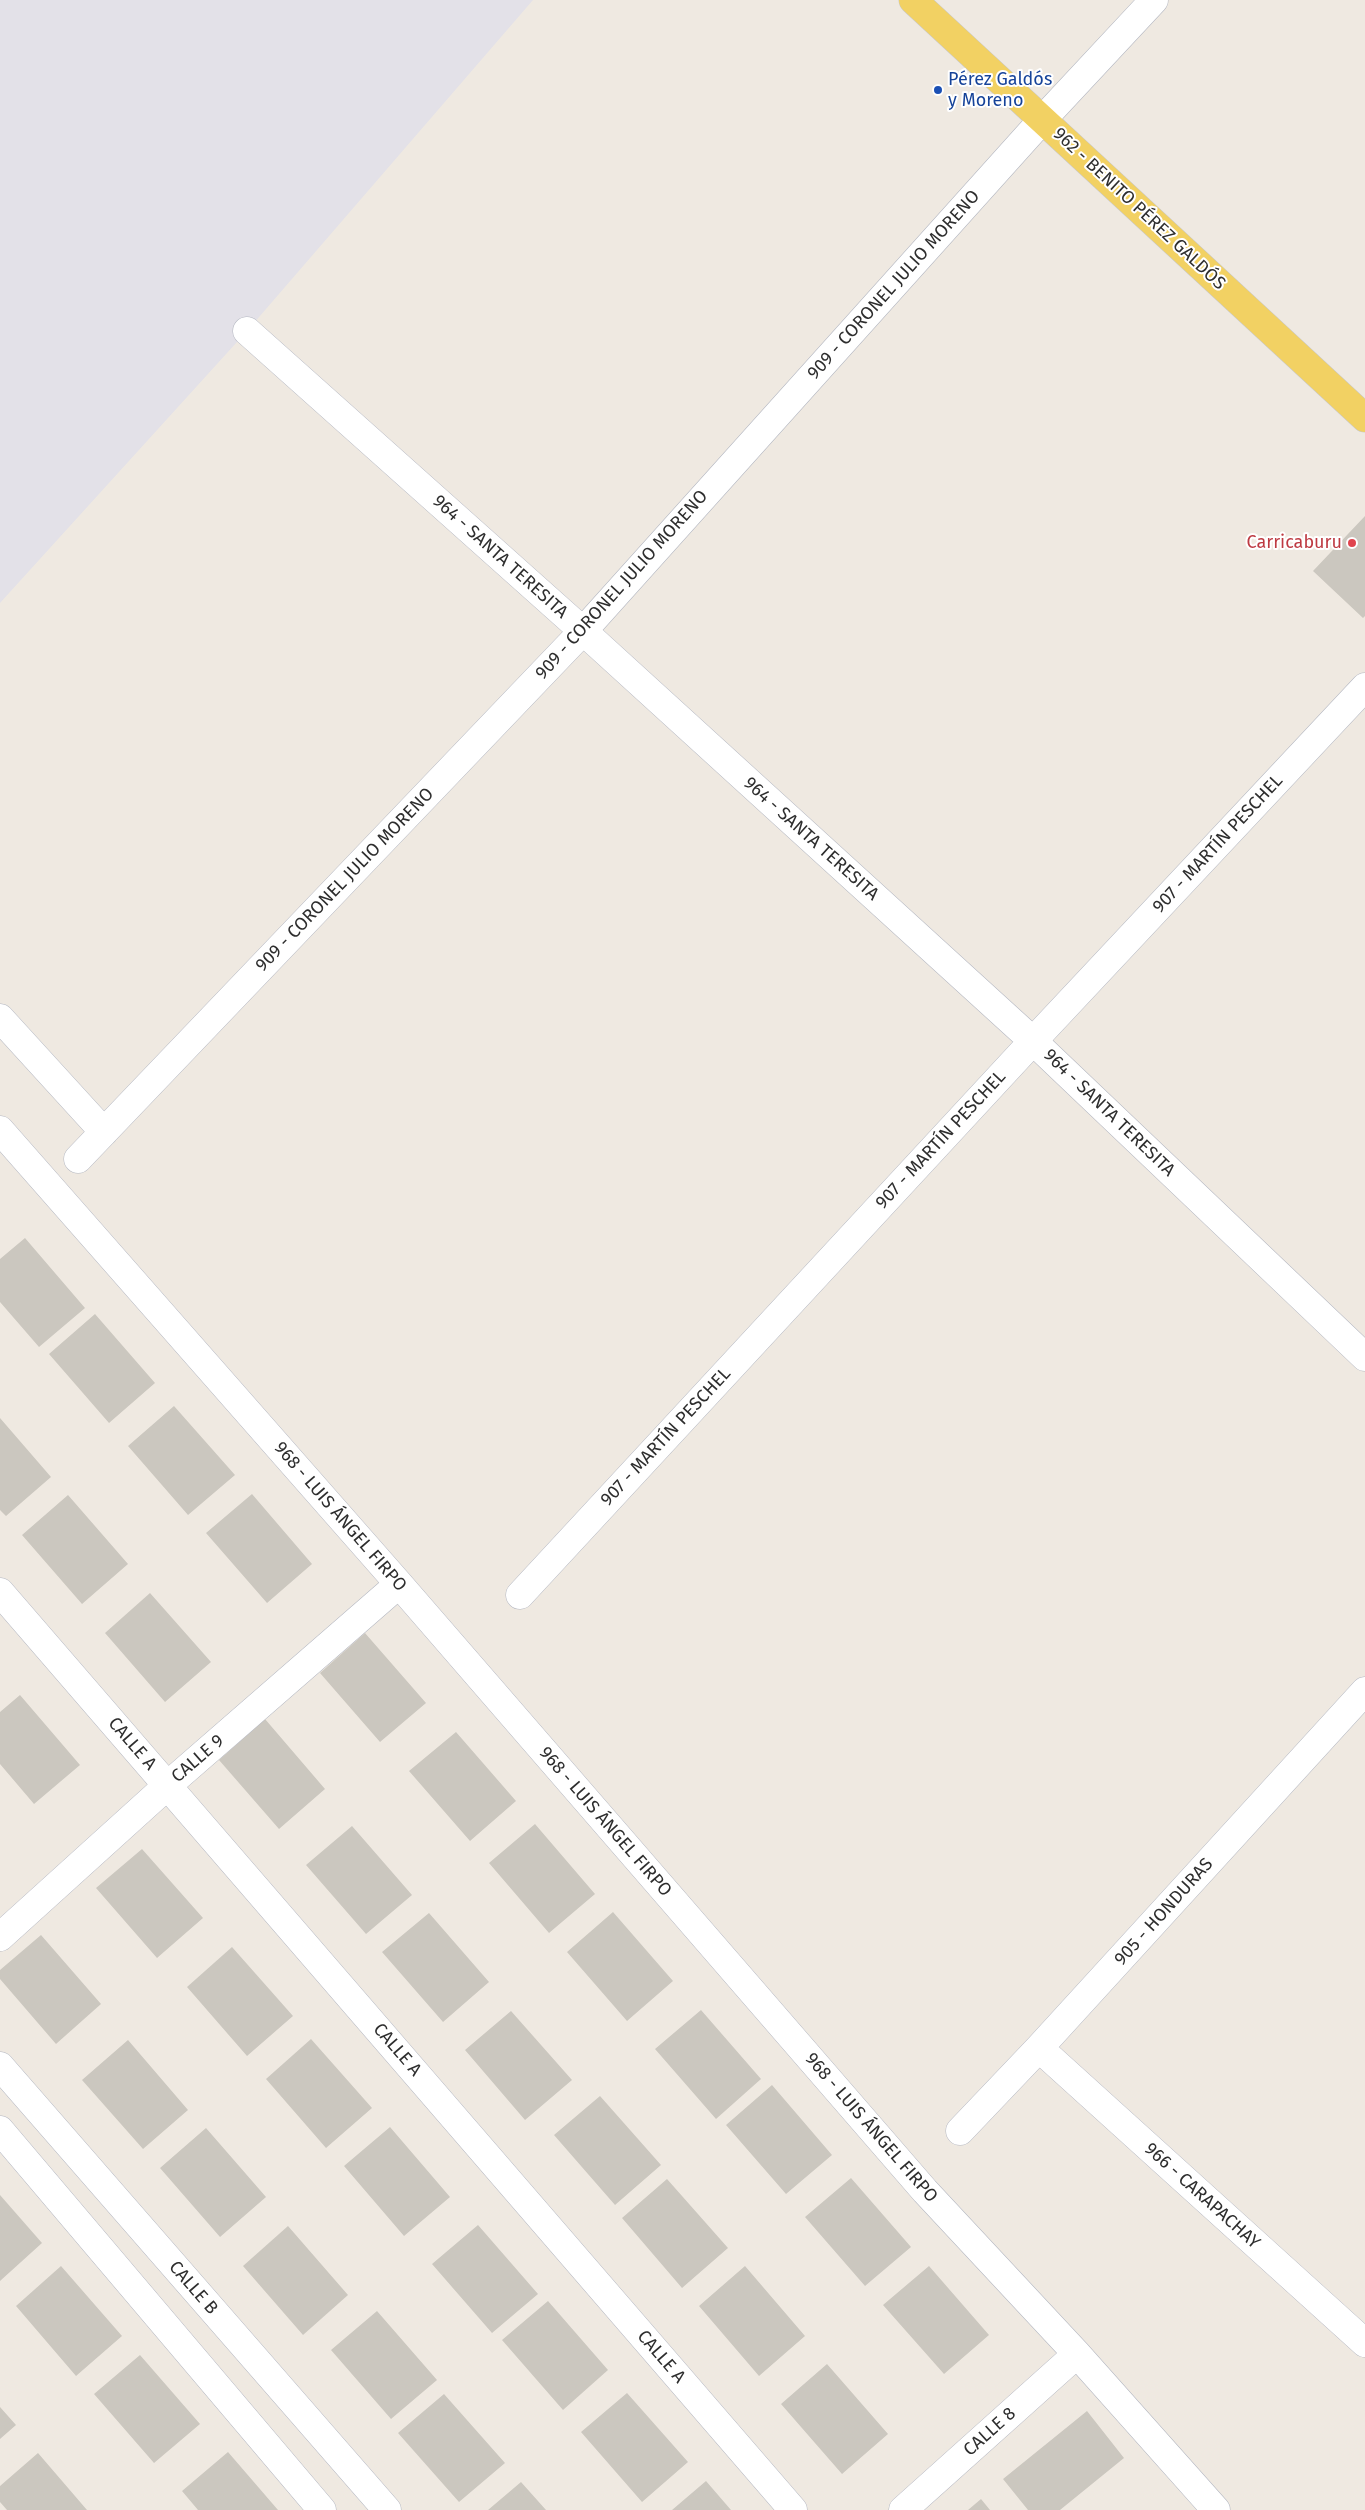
<!DOCTYPE html>
<meta charset="utf-8">
<style>
body{margin:0}
canvas{display:block;background:#efe9e1}
</style>
<canvas width="1365" height="2510"></canvas>
<script>
const ctx = document.querySelector('canvas').getContext('2d');
ctx.lineJoin = 'round';
function fillPath(path, color) { ctx.fillStyle = color; ctx.fill(path, 'evenodd'); }
const poly = rows => new Path2D(rows.map(r => 'M' + r).join(''));
function stroke(path, color, width, dash) { ctx.strokeStyle = color; ctx.lineWidth = width; ctx.lineCap = dash ? 'butt' : 'round'; ctx.setLineDash(dash || []); ctx.stroke(path); }
function drawText(font, color, halo, rows, align = 'center') {
  ctx.font = font + ' "Fira Sans",sans-serif'; ctx.lineWidth = 4; ctx.setLineDash([]); ctx.textBaseline = 'middle'; ctx.strokeStyle = halo; ctx.fillStyle = color; for (const [text, x, y, turn = 0] of rows) {
    ctx.save(); ctx.translate(x, y); ctx.rotate((+turn || 0) * Math.PI / 180); ctx.textAlign = isNaN(turn) ? turn : align; if (halo) ctx.strokeText(text, 0, 0); ctx.fillText(text, 0, 0); ctx.restore();
  }
}
fillPath(poly([
 [0,0,533,0,247,331,0,603]
]), '#e3e1e8');
fillPath(poly([
 [1365,516,1365,616,1363,618,1313,571],
 [25,1238,85,1308,39,1347,0,1302,0,1259],
 [95,1314,155,1383,109,1423,49,1354],
 [174,1406,235,1475,188,1515,128,1446],
 [0,1418,51,1477,6,1516,0,1510],
 [252,1494,312,1564,267,1603,206,1533],
 [68,1495,128,1564,82,1604,22,1535],
 [150,1593,211,1662,165,1702,105,1633],
 [365,1633,426,1703,380,1742,320,1673],
 [20,1695,80,1765,34,1804,0,1764,0,1712],
 [265,1719,325,1789,279,1829,219,1760],
 [456,1732,516,1801,470,1841,409,1771],
 [535,1824,595,1894,549,1933,489,1863],
 [352,1826,412,1895,366,1934,306,1865],
 [142,1849,203,1918,157,1958,96,1888],
 [613,1912,673,1981,627,2021,567,1952],
 [429,1913,489,1982,443,2022,382,1952],
 [41,1935,101,2004,56,2044,0,1979,0,1970],
 [232,1947,293,2016,247,2056,187,1987],
 [701,2010,761,2079,716,2119,655,2049],
 [511,2011,572,2080,525,2120,465,2050],
 [311,2039,372,2108,326,2148,266,2079],
 [128,2040,188,2110,143,2149,82,2080],
 [772,2085,832,2155,786,2194,726,2125],
 [600,2096,661,2165,615,2205,554,2135],
 [390,2127,450,2197,404,2236,344,2166],
 [206,2128,266,2197,220,2237,160,2168],
 [851,2178,911,2247,865,2286,805,2217],
 [667,2179,728,2248,682,2288,622,2218],
 [0,2195,42,2243,0,2281],
 [478,2225,538,2294,492,2333,432,2264],
 [288,2226,348,2295,303,2335,243,2266],
 [61,2266,122,2336,76,2376,16,2306],
 [745,2266,805,2336,759,2376,699,2306],
 [929,2266,989,2335,944,2374,883,2305],
 [548,2301,608,2370,563,2410,502,2340],
 [377,2311,437,2380,391,2419,331,2350],
 [140,2355,200,2424,154,2463,94,2394],
 [827,2364,888,2434,842,2474,781,2404],
 [627,2393,688,2462,642,2502,581,2432],
 [444,2394,505,2463,459,2502,398,2433],
 [0,2407,16,2425,0,2439],
 [1087,2411,1124,2458,1060,2510,1028,2510,1003,2479],
 [228,2452,278,2510,198,2510,182,2491],
 [38,2453,87,2510,7,2510,0,2502,0,2486],
 [706,2481,731,2510,672,2510],
 [521,2482,546,2510,488,2510],
 [981,2499,990,2510,968,2510]
]), '#cbc7bf');
const minor = poly([
 [247,331,583,631,1033,1041,1365,1357],
 [0,1018,104,1132],
 [0,1130,399,1584,925,2191,1077,2354,1216,2510],
 [78,1159,583,631,1043,119,1154,0],
 [0,1592,793,2510],
 [520,1595,1033,1041,1365,687],
 [0,1937,168,1785,399,1584],
 [1039,2048,1365,2343],
 [0,2066,387,2510],
 [0,2130,322,2510],
 [960,2131,1039,2048,1365,1691],
 [903,2510,1077,2354]
]);
const major = poly([
 [913,0,1365,418]
]);
stroke(minor, '#b4b7c1', 29);
stroke(major, '#c9c9c9', 29);
stroke(minor, '#fff', 28);
stroke(major, '#f2d163', 28);
for (const [x, y, r, color] of [
 [938,90,5,"#1a4fb4"],
 [1352,543,5,"#e0444e"]
]) { const dot = new Path2D(); dot.arc(x, y, r, 0, 2 * Math.PI); ctx.fillStyle = color; ctx.fill(dot); stroke(dot, '#fff', 2); }
drawText('18px', '#164399', '#fff', [
 ["Pérez Galdós",948,80],
 ["y Moreno",948,101]
], 'left');
drawText('18px', '#2e2e2e', '#fff', [
 ["962 - BENITO PÉREZ GALDÓS",1139,209,43],
 ["909 - CORONEL JULIO MORENO",894,285,-48],
 ["964 - SANTA TERESITA",500,557,42],
 ["909 - CORONEL JULIO MORENO",622,585,-48],
 ["964 - SANTA TERESITA",811,839,42],
 ["907 - MARTÍN PESCHEL",1218,844,-47],
 ["909 - CORONEL JULIO MORENO",345,880,-46],
 ["964 - SANTA TERESITA",1109,1113,44],
 ["907 - MARTÍN PESCHEL",941,1140,-47],
 ["907 - MARTÍN PESCHEL",666,1437,-47],
 ["968 - LUIS ÁNGEL FIRPO",340,1517,49],
 ["CALLE A",132,1744,49],
 ["CALLE 9",198,1759,-41],
 ["968 - LUIS ÁNGEL FIRPO",605,1822,49],
 ["905 - HONDURAS",1164,1912,-48],
 ["CALLE A",397,2050,49],
 ["968 - LUIS ÁNGEL FIRPO",871,2128,49],
 ["966 - CARAPACHAY",1202,2196,42],
 ["CALLE B",193,2288,49],
 ["CALLE A",661,2357,49],
 ["CALLE 8",990,2432,-42]
]);
drawText('18px', '#be3a42', '#fff', [
 ["Carricaburu",1342,543]
], 'right');
</script>
